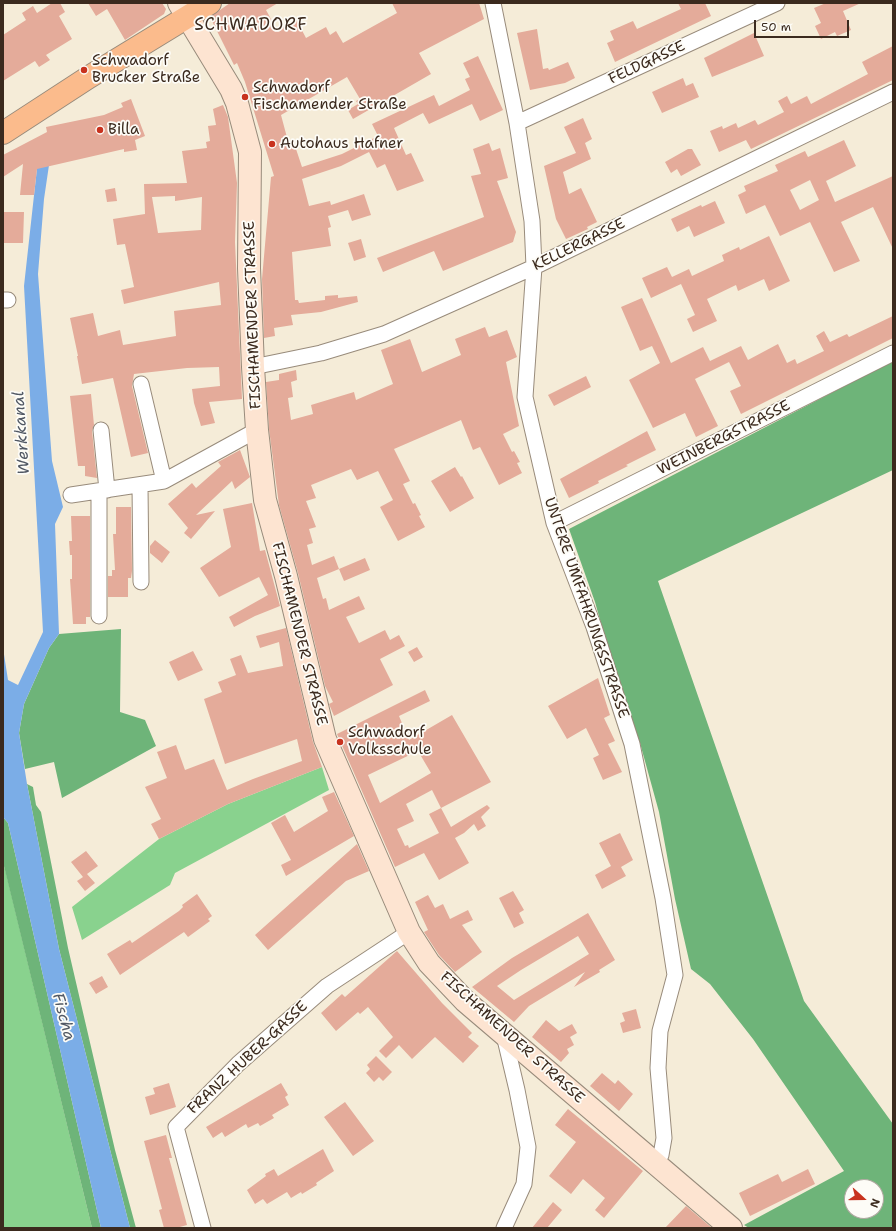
<!DOCTYPE html>
<meta charset="utf-8">
<style>
body{margin:0}
#map{position:relative;width:896px;height:1231px;overflow:hidden;background:#f5ecd8;font-family:"Shantell Sans",sans-serif}
canvas{display:block}
.frame{position:absolute;inset:0;border:4px solid #3b2a1e;pointer-events:none}
.north{position:absolute;left:844px;top:1179px;width:40px;height:40px;box-sizing:border-box;background:#fdfcf7;border:1px solid #afa8a0;border-radius:50%;rotate:111deg;font-size:11px;font-weight:700;line-height:16px;text-align:center;color:#3b2a1e}
.north::after{content:'';display:block;margin:auto;width:14px;height:18px;background:#c8321e;clip-path:polygon(50% 0,100% 100%,50% 72%,0 100%)}
.scale{position:absolute;left:754px;top:20px;width:95px;height:18px;box-sizing:border-box;border:2px solid #3b2a1e;border-top:0;padding-left:5px;font-size:12px;line-height:14px;white-space:nowrap;color:#3b2a1e;-webkit-text-stroke:3px #fdfcf7;paint-order:stroke}
</style>
<div id="map">
<canvas width="896" height="1231"></canvas>
<div class="frame"></div>
<div class="north">N</div>
<div class="scale">50 m</div>
</div>
<script>
const ctx = document.querySelector('canvas').getContext('2d');
ctx.lineJoin = 'round';
function fillPath(path, color) { ctx.fillStyle = color; ctx.fill(path, 'evenodd'); }
const poly = rows => new Path2D(rows.map(r => 'M' + r).join(''));
function stroke(path, color, width, dash) { ctx.strokeStyle = color; ctx.lineWidth = width; ctx.lineCap = dash ? 'butt' : 'round'; ctx.setLineDash(dash || []); ctx.stroke(path); }
function drawText(font, color, halo, rows, align = 'center') {
  ctx.font = font + ' "Shantell Sans",sans-serif'; ctx.lineWidth = 3.5; ctx.setLineDash([]); ctx.textBaseline = 'middle'; ctx.strokeStyle = halo; ctx.fillStyle = color; for (const [text, x, y, turn = 0] of rows) {
    ctx.save(); ctx.translate(x, y); ctx.rotate((+turn || 0) * Math.PI / 180); ctx.textAlign = isNaN(turn) ? turn : align; if (halo) ctx.strokeText(text, 0, 0); ctx.fillText(text, 0, 0); ctx.restore();
  }
}
fillPath(poly([
 [322,767,329,790,175,873,170,885,82,940,72,907,159,839,228,804],
 [3,862,6,873,92,1228,3,1228]
]), '#89d28e');
fillPath(poly([
 [893,361,893,470,658,581,804,1001,893,1124,893,1226,889,1228,749,1228,744,1225,844,1171,753,1039,710,984,691,969,675,899,659,812,640,743,623,702,595,602,569,529],
 [852,1187,876,1187,876,1211,852,1211],
 [121,629,120,712,145,720,156,746,62,798,54,762,25,769,19,733,24,704,49,648,59,634],
 [27,784,33,787,36,805,41,812,68,948,115,1150,136,1228,130,1228,59,949],
 [3,817,8,823,101,1228,92,1228,3,862]
]), '#6eb479');
fillPath(poly([
 [53,138,44,199,38,274,52,461,63,507,55,524,59,634,49,648,24,704,19,733,27,784,59,949,130,1228,101,1228,8,823,3,817,3,648,8,680,18,685,43,632,24,286,40,141]
]), '#7bade7');
fillPath(poly([
 [52,3,60,3,65,12,59,16,72,39,46,55,50,60,39,67,35,61,3,81,3,35,26,20,22,13,33,6,37,13],
 [88,3,162,3,166,9,164,14,125,40,107,9,96,16],
 [230,3,278,3,266,10,277,30,296,19,306,38,326,27,330,35,336,31,343,43,397,13,392,3,479,3,484,19,419,53,431,74,353,119,348,110,358,104,356,101,360,99,347,77,281,115,289,145,294,143,302,167,342,154,378,136,372,124,434,95,439,106,470,90,465,79,470,77,463,63,478,56,503,110,480,121,472,104,429,124,423,113,394,128,406,155,411,153,424,181,397,191,385,164,377,168,369,152,341,166,302,179,309,206,330,201,331,205,364,194,371,215,352,221,348,210,328,216,331,227,328,228,331,246,292,252,295,300,298,300,299,303,325,300,325,296,338,295,338,298,357,296,358,302,321,312,291,315,293,325,274,328,275,336,264,338,262,279,271,177,274,176,245,82,237,63,234,65,210,17],
 [678,3,705,3,711,16,615,62,607,43,614,40,610,31,633,21,637,29,681,9],
 [826,3,861,3,843,11,851,30,837,36,835,32,821,39,815,26,821,23,814,8],
 [537,29,543,69,548,68,549,70,568,62,575,78,565,83,530,90,517,33],
 [754,33,764,56,712,77,704,58],
 [893,46,893,80,751,149,746,140,719,152,710,131,722,126,723,129,736,123,738,128,755,120,758,125,784,112,778,101,787,96,791,104,807,96,811,104,868,74,862,62],
 [683,78,686,86,693,83,699,97,662,113,652,92],
 [131,99,145,136,135,140,137,150,124,152,124,149,37,169,34,195,20,195,23,164,3,177,3,155,47,132,46,127,104,115,123,107,121,103],
 [223,105,228,117,237,183,235,242,242,399,209,402,215,423,201,426,194,403,192,389,220,386,219,367,187,368,134,374,132,386,148,453,131,457,113,378,82,384,77,356,78,356,70,318,93,313,98,336,120,330,123,345,176,336,174,311,221,305,219,282,124,304,121,290,134,287,125,244,117,245,113,219,145,214,144,184,187,183,182,151,207,148,206,142,210,141,208,126,216,125,213,109],
 [175,196,175,201,202,197,201,230,158,233,152,197],
 [583,118,592,139,585,143,591,159,563,172,569,194,581,188,597,222,587,227,588,229,566,239,556,219,544,166,576,153,564,127],
 [844,140,856,166,826,181,835,202,893,176,893,249,873,207,841,222,860,261,834,272,810,222,780,236,765,205,746,214,738,195,746,191,744,186,778,171,775,165,805,151,808,157],
 [810,180,819,200,800,210,790,190],
 [489,143,492,151,500,148,508,178,497,181,516,232,513,242,443,271,434,251,383,272,377,258,484,217,471,176,481,174,473,149],
 [688,149,692,149,701,165,681,176,677,169,671,173,665,162],
 [115,188,117,201,107,202,105,190],
 [715,201,725,223,694,237,689,226,677,232,671,219,701,205,702,207],
 [4,212,24,212,23,243,4,243],
 [769,236,790,281,769,291,764,279,738,291,736,285,707,299,717,321,693,332,687,319,695,315,681,284,651,298,642,278,667,267,672,277,689,269,692,276,724,261,722,255,739,247,740,250],
 [361,239,366,257,354,261,348,243],
 [642,298,671,363,703,347,710,361,741,346,748,360,778,344,787,363,795,359,797,364,824,351,816,336,824,331,830,342,847,334,849,337,893,316,893,338,741,414,730,391,741,386,729,362,695,379,718,426,696,437,685,413,653,428,629,380,660,363,652,346,640,351,621,307],
 [485,327,489,337,507,330,517,357,506,362,519,426,503,434,512,452,514,451,520,462,517,463,522,473,499,485,480,447,473,450,461,420,394,449,410,481,403,484,413,504,415,503,421,515,419,516,425,527,398,541,380,507,393,500,378,471,357,480,351,469,311,485,316,498,306,501,316,527,309,529,313,543,307,545,312,565,334,556,339,569,317,578,323,599,326,598,329,610,359,596,365,609,346,617,359,643,385,630,390,640,399,635,405,646,380,659,393,685,334,716,329,704,333,702,325,686,298,573,279,505,269,429,266,382,279,380,279,374,296,370,297,380,291,382,293,397,288,398,291,420,313,414,311,405,354,392,356,400,393,384,381,350,410,339,422,372,461,355,455,339],
 [586,376,591,387,554,406,548,395],
 [91,394,94,425,92,431,97,478,85,476,85,466,78,466,70,396],
 [647,431,656,450,626,465,628,466,598,481,599,483,569,498,560,479],
 [240,450,250,477,235,489,232,481,196,515,215,511,191,539,184,533,188,528,168,504,192,483,196,488,221,466,218,462],
 [455,467,461,477,462,476,474,498,450,512,431,481],
 [252,503,260,551,265,550,280,606,255,616,234,627,229,617,268,595,259,577,219,597,200,568,231,547,223,509],
 [116,507,131,507,132,571,131,578,128,578,128,597,108,597,108,576,112,576,112,570,115,570,113,534,116,534],
 [71,516,90,516,90,617,86,617,86,624,73,624,70,579,72,579,72,555,70,555,69,541,72,541],
 [155,540,170,552,162,563,150,553,150,546],
 [365,558,370,570,344,581,339,569],
 [286,628,313,742,322,767,228,804,159,839,151,824,161,819,145,787,167,778,157,752,176,745,185,770,214,759,227,790,253,779,302,761,297,739,225,764,204,699,222,692,218,682,236,675,230,659,241,655,248,673,283,666,279,642,260,648,256,636],
 [417,647,423,657,414,662,408,652],
 [193,651,203,670,178,681,169,662],
 [598,678,610,715,604,718,615,741,608,744,622,772,603,780,593,758,599,755,586,728,567,739,548,706],
 [425,690,430,701,399,716,409,740,452,715,491,782,441,808,451,827,487,805,490,808,481,817,486,826,478,831,474,824,464,833,455,838,469,863,439,880,424,853,395,867,337,734],
 [418,751,431,773,380,803,368,775],
 [432,790,441,808,429,814,439,833,409,848,408,845,405,846,397,829,414,821,406,804],
 [334,792,354,836,286,876,281,865,291,860,271,823,285,815,294,832,328,811,322,797],
 [620,833,633,860,621,867,626,876,602,889,595,875,611,866,599,843],
 [357,844,369,871,346,881,268,950,255,935],
 [86,851,98,866,87,874,95,883,85,891,77,881,83,877,71,862],
 [513,891,524,910,519,913,524,923,514,928,499,898],
 [197,894,212,916,208,919,210,921,188,937,184,932,120,975,107,954,130,940,132,943,179,911,183,907,182,905],
 [428,895,435,908,443,904,450,919,468,910,473,920,462,925,482,952,455,972,439,955,424,932,428,930,415,902],
 [588,913,615,960,599,970,600,972,574,987,585,972,529,1006,514,1022,472,987,512,958],
 [578,936,589,954,514,1000,497,986,521,970],
 [397,951,442,1003,472,1033,468,1037,479,1046,463,1063,435,1037,412,1059,399,1045,386,1058,379,1051,393,1037,368,1007,360,1014,358,1012,336,1031,321,1013,342,994,345,997],
 [102,976,108,987,96,994,89,983],
 [636,1009,641,1028,623,1033,620,1023,625,1021,622,1013],
 [546,1020,559,1031,572,1024,577,1033,570,1037,574,1045,567,1049,569,1053,561,1062,532,1037],
 [376,1056,392,1072,383,1081,379,1077,374,1082,366,1073,370,1069,367,1065],
 [602,1073,615,1084,618,1080,633,1094,619,1111,590,1086],
 [169,1083,176,1107,150,1115,145,1097,155,1094,153,1088],
 [281,1083,288,1095,285,1097,289,1105,272,1115,274,1118,260,1126,258,1123,248,1128,246,1124,225,1137,222,1132,213,1138,206,1127],
 [345,1102,374,1141,353,1156,324,1117],
 [568,1109,643,1171,604,1218,595,1210,605,1198,583,1179,571,1194,549,1176,576,1142,555,1125],
 [166,1135,172,1158,169,1158,187,1225,176,1228,164,1228,159,1210,162,1209,144,1141],
 [323,1149,334,1171,316,1183,317,1185,302,1194,301,1192,291,1198,287,1192,267,1204,263,1199,255,1204,247,1190,266,1176,265,1174,274,1169,278,1176],
 [808,1169,815,1184,750,1216,739,1193,778,1174,782,1182],
 [553,1202,562,1210,547,1228,532,1228],
 [686,1206,712,1228,665,1228]
]), '#e4ab9a');
const street = poly([
 [493,3,517,123,532,221,534,267,525,397,554,523,594,627,632,744,663,898,675,975,660,1031,658,1068,664,1138,661,1155,657,1163],
 [517,123,777,3],
 [3,300,8,300],
 [253,367,321,353,384,334,534,267,893,92],
 [141,384,164,481],
 [101,430,107,490],
 [140,485,141,582],
 [99,491,99,616],
 [71,495,164,481,257,430],
 [554,523,893,353],
 [203,1228,176,1127,238,1064,327,986,409,932],
 [504,1228,524,1184,528,1147,517,1090,504,1035]
]);
const secondary = poly([
 [179,3,231,89,237,103,250,152,249,268,253,367,257,430,265,500,286,576,325,739,409,932,429,963,465,1001,731,1228]
]);
const primary = poly([
 [3,133,89,77,210,3]
]);
stroke(street, '#988b7b', 17);
stroke(secondary, '#988b7b', 24);
stroke(primary, '#988b7b', 24);
stroke(street, '#fff', 15);
stroke(secondary, '#fde4d1', 22);
stroke(primary, '#fbbb8c', 22);
for (const [x, y, r, color] of [
 [84,70,4,"#c8321e"],
 [245,97,4,"#c8321e"],
 [100,130,4,"#c8321e"],
 [272,144,4,"#c8321e"],
 [340,742,4,"#c8321e"]
]) { const dot = new Path2D(); dot.arc(x, y, r, 0, 2 * Math.PI); ctx.fillStyle = color; ctx.fill(dot); stroke(dot, '#fdfcf7', 1.5); }
drawText('15px', '#3b2a1e', '#fdfcf7', [
 ["Schwadorf",92,61],
 ["Brucker Straße",92,78],
 ["Schwadorf",253,88],
 ["Fischamender Straße",253,105],
 ["Billa",108,130],
 ["Autohaus Hafner",280,144],
 ["Schwadorf",348,733],
 ["Volksschule",348,750]
], 'left');
drawText('15px', '#3b2a1e', '#fdfcf7', [
 ["FELDGASSE",647,63,-25],
 ["KELLERGASSE",579,245,-26],
 ["FISCHAMENDER STRASSE",253,315,-92],
 ["WEINBERGSTRASSE",724,438,-27],
 ["UNTERE UMFAHRUNGSSTRASSE",586,608,71],
 ["FISCHAMENDER STRASSE",299,634,76],
 ["FISCHAMENDER STRASSE",512,1038,42],
 ["FRANZ HUBER-GASSE",248,1058,-43]
]);
drawText('italic 16px', '#515864', '#fdfcf7', [
 ["Werkkanal",22,433,-94],
 ["Fischa",63,1017,75]
]);
ctx.letterSpacing = '1px';
drawText('17px', '#3b2a1e', '#fdfcf7', [
 ["SCHWADORF",251,26]
]);
ctx.letterSpacing = '0px';
</script>
